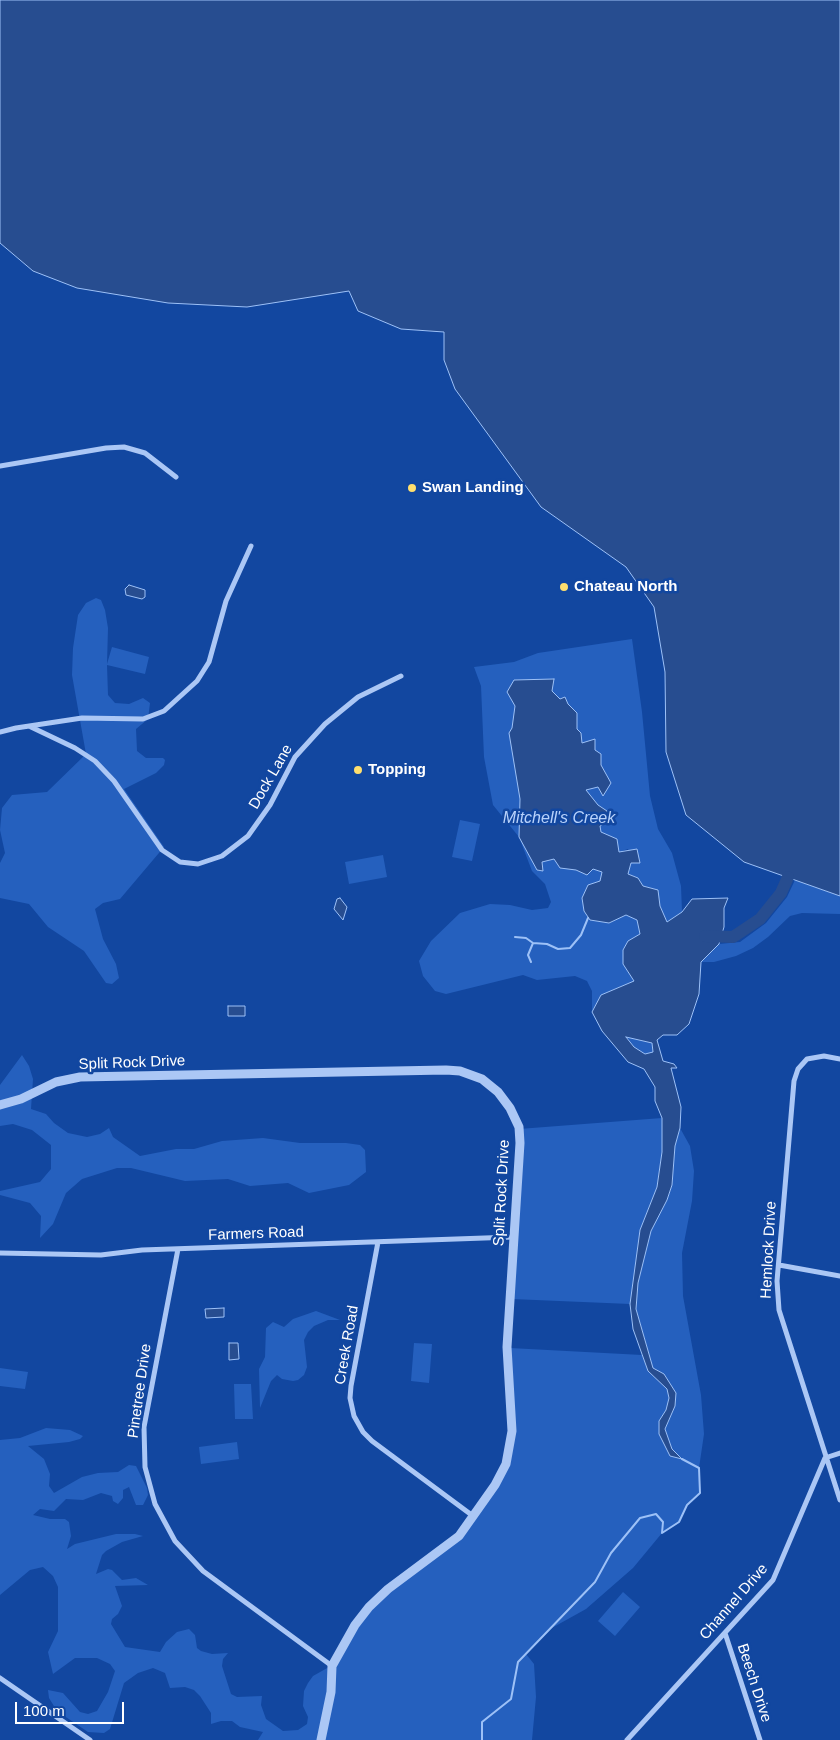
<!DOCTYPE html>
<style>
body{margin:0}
#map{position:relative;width:840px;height:1740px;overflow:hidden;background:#1247a0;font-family:Arial,sans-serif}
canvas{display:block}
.scale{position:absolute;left:15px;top:1702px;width:109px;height:22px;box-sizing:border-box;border:2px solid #fff;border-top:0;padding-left:6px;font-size:15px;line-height:18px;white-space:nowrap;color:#fff;-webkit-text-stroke:4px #1247a0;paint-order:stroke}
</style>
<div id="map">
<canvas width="840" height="1740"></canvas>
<div class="scale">100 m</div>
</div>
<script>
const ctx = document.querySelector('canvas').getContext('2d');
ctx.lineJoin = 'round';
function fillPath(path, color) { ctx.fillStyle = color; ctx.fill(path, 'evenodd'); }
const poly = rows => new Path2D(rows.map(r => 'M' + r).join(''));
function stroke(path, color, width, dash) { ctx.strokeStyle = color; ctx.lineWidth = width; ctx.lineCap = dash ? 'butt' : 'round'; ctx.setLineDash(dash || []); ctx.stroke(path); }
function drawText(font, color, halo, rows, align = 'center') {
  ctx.font = font + ' Arial,sans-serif'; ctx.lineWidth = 5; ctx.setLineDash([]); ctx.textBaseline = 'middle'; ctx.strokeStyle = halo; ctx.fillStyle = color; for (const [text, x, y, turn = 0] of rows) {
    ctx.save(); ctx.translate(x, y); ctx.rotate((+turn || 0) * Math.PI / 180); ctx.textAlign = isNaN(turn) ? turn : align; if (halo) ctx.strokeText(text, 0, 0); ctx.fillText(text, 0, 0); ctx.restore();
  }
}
fillPath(poly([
 [96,598,101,600,105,610,108,628,107,664,112,647,149,657,145,674,107,665,108,695,115,703,129,704,143,698,150,703,148,719,136,729,137,751,146,758,163,758,165,760,164,765,156,773,124,789,164,847,120,899,103,903,95,909,103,939,116,964,119,978,112,984,106,983,84,951,48,927,29,904,0,898,0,863,5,853,0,830,2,808,12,795,47,792,86,754,72,675,73,648,78,615,86,603],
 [632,639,642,712,650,796,658,829,672,853,681,886,682,912,667,922,660,906,658,890,643,886,638,878,628,874,631,863,628,849,619,852,617,840,600,881,582,898,584,911,590,920,609,923,626,915,637,920,640,934,628,941,623,950,623,964,634,981,601,995,592,1012,592,991,587,981,575,976,537,980,523,975,446,994,435,991,423,976,419,961,431,941,460,913,490,904,510,905,532,910,548,908,551,902,545,884,532,871,519,837,493,805,484,757,481,686,474,667,514,662,538,653],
 [460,820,480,824,472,861,452,857],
 [383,855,387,877,349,884,345,862],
 [795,880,840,896,840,914,802,913,790,916,768,937,753,948,736,956,714,962,701,962,719,944,740,942,766,923,787,897],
 [626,1036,652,1043,653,1052,645,1054,634,1047],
 [22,1055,29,1066,33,1079,31,1109,46,1114,54,1123,68,1133,87,1137,100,1134,109,1128,113,1137,140,1156,176,1149,194,1149,222,1141,263,1138,300,1143,346,1143,360,1145,365,1150,366,1172,349,1185,309,1193,288,1183,250,1186,228,1179,185,1181,131,1168,117,1168,82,1179,66,1193,53,1224,40,1238,41,1216,30,1203,0,1195,0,1191,40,1182,51,1169,51,1145,32,1130,13,1124,0,1126,0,1085],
 [662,1118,662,1152,657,1187,640,1230,630,1304,512,1299,519,1129],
 [680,1128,690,1146,694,1171,692,1201,682,1253,683,1296,701,1395,704,1434,699,1468,700,1493,687,1505,679,1522,662,1533,633,1568,586,1609,550,1629,526,1654,534,1664,536,1697,532,1740,258,1740,263,1732,240,1727,232,1721,221,1721,211,1724,211,1713,200,1696,194,1690,185,1687,170,1688,165,1673,153,1668,138,1673,124,1683,110,1729,104,1733,88,1732,57,1711,49,1698,48,1690,63,1693,80,1712,88,1714,97,1711,108,1692,115,1671,110,1664,97,1658,75,1658,53,1674,48,1652,58,1631,58,1587,53,1576,43,1567,30,1570,0,1595,0,1440,20,1438,46,1428,70,1430,83,1436,80,1439,69,1442,28,1446,44,1459,50,1474,49,1486,54,1493,82,1477,98,1473,118,1472,129,1465,136,1466,147,1488,148,1495,143,1505,136,1505,129,1487,123,1490,123,1498,118,1504,113,1501,112,1496,101,1493,83,1500,66,1499,54,1511,40,1509,33,1515,50,1519,65,1519,69,1522,71,1536,67,1549,75,1544,116,1534,135,1534,143,1536,122,1542,106,1551,102,1555,96,1574,108,1569,112,1570,122,1580,136,1578,148,1585,115,1586,122,1606,118,1614,112,1619,111,1624,125,1647,160,1652,166,1642,177,1632,189,1629,195,1635,197,1648,201,1651,212,1654,228,1653,223,1659,222,1666,231,1694,237,1697,262,1696,261,1705,266,1719,283,1731,298,1730,307,1724,308,1717,303,1706,304,1691,308,1683,313,1676,329,1667,369,1607,452,1543,497,1486,511,1443,510,1348,642,1355,648,1371,667,1388,669,1398,666,1410,659,1421,670,1456,681,1458,672,1449,665,1429,675,1406,664,1374,653,1368,636,1309,638,1283,651,1231,667,1200,672,1185,675,1146],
 [316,1311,340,1320,328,1320,314,1326,308,1332,304,1340,307,1367,304,1375,298,1380,293,1381,282,1379,277,1375,271,1381,260,1408,259,1369,265,1357,266,1328,273,1322,284,1327,293,1319],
 [414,1343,432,1344,429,1383,411,1381],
 [0,1368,28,1372,25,1389,0,1386],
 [234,1384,251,1384,253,1419,235,1419],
 [237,1442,239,1459,201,1464,199,1447],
 [623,1592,640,1607,615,1636,598,1621]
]), '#2560be');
const water = poly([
 [0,0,840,0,840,896,744,862,686,815,666,752,665,672,654,607,626,567,541,507,455,389,444,360,444,332,401,329,358,311,349,291,247,307,168,303,77,288,33,271,0,243,0,0],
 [129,585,145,590,145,597,142,599,126,595,125,589,129,585],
 [554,679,552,691,560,699,565,697,568,704,577,713,577,729,581,733,582,743,595,739,595,750,601,754,601,765,611,783,603,796,598,787,586,790,598,805,607,811,611,820,600,826,601,832,617,839,619,852,637,849,640,863,631,863,628,874,638,878,643,886,658,890,660,906,667,922,682,912,692,899,728,898,724,908,724,927,719,944,701,962,699,994,689,1024,677,1035,663,1035,657,1040,663,1061,674,1064,677,1068,671,1068,681,1107,680,1128,675,1146,672,1185,667,1200,651,1231,638,1283,636,1309,653,1368,664,1374,676,1393,675,1406,665,1429,672,1449,682,1459,670,1456,659,1434,659,1421,666,1410,669,1398,667,1389,648,1371,633,1329,630,1304,640,1230,657,1187,662,1152,662,1118,655,1101,655,1087,644,1069,628,1062,602,1031,592,1012,601,995,634,981,623,964,623,950,628,941,640,934,637,920,626,915,609,923,590,920,584,911,582,898,588,885,600,881,602,872,593,869,587,875,576,870,560,868,554,859,542,862,543,871,537,870,519,837,520,799,509,733,512,728,515,706,507,692,514,680,554,679],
 [626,1037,652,1043,653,1052,645,1054,634,1047,626,1037],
 [340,898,347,907,343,920,334,909,337,899,340,898],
 [228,1006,245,1006,245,1016,228,1016,228,1006],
 [224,1308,224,1317,206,1318,205,1309,224,1308],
 [229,1343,238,1343,239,1359,229,1360,229,1343]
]);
fillPath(water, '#274d90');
stroke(water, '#9dc1f7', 1);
stroke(poly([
 [515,937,526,938,533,943],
 [531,962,528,955,533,943,547,944,558,949,570,948,581,935,588,918],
 [482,1740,482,1722,511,1699,518,1662,595,1582,611,1553,640,1518,656,1514,663,1522,662,1533,679,1522,687,1505,700,1493,699,1468,682,1459]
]), '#9dc1f7', 2);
stroke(poly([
 [705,936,733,937,760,919,781,893,788,877]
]), '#274d90', 12);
stroke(poly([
 [0,466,106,448,124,447,145,453,176,477],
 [31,727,75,748,95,761,114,781,162,850,180,862,198,864,222,856,248,836,270,805,295,757,325,724,358,697,401,676],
 [0,732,16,728,82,718,143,719,164,711,197,681,209,662,226,601,251,546],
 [840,1059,824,1056,807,1059,798,1069,794,1081,777,1281,779,1310,840,1500],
 [378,1242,351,1386,350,1398,354,1416,363,1432,372,1441,473,1516],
 [178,1249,144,1427,145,1467,155,1504,175,1541,203,1571,332,1666],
 [0,1253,101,1255,142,1250,513,1237],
 [779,1265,840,1276],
 [725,1633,760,1740],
 [0,1678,90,1740],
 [627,1740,773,1580,825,1458,840,1453]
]), '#abc7f5', 5);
stroke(poly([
 [0,1105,21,1099,56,1082,80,1077,446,1070,460,1071,482,1079,498,1092,510,1108,519,1127,520,1143,507,1347,512,1431,506,1464,495,1485,459,1536,388,1589,369,1607,355,1625,332,1666,331,1692,321,1740]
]), '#abc7f5', 9);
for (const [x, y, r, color] of [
 [412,488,5,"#ffdf6e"],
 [564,587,5,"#ffdf6e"],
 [358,770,5,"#ffdf6e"]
]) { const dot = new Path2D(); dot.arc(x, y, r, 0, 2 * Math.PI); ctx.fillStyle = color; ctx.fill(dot); stroke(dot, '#1247a0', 2); }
drawText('bold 15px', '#fff', '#1247a0', [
 ["Swan Landing",422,488],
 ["Chateau North",574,587],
 ["Topping",368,770]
], 'left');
drawText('15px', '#fff', '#1247a0', [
 ["Dock Lane",271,777,-60],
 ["Split Rock Drive",132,1063,-2],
 ["Split Rock Drive",502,1193,-87],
 ["Farmers Road",256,1234,-2],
 ["Hemlock Drive",769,1250,-87],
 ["Creek Road",347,1345,-80],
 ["Pinetree Drive",140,1391,-82],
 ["Channel Drive",734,1602,-49],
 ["Beech Drive",754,1683,72]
]);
drawText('italic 16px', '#b8d2fb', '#1247a0', [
 ["Mitchell's Creek",559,819]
]);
</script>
